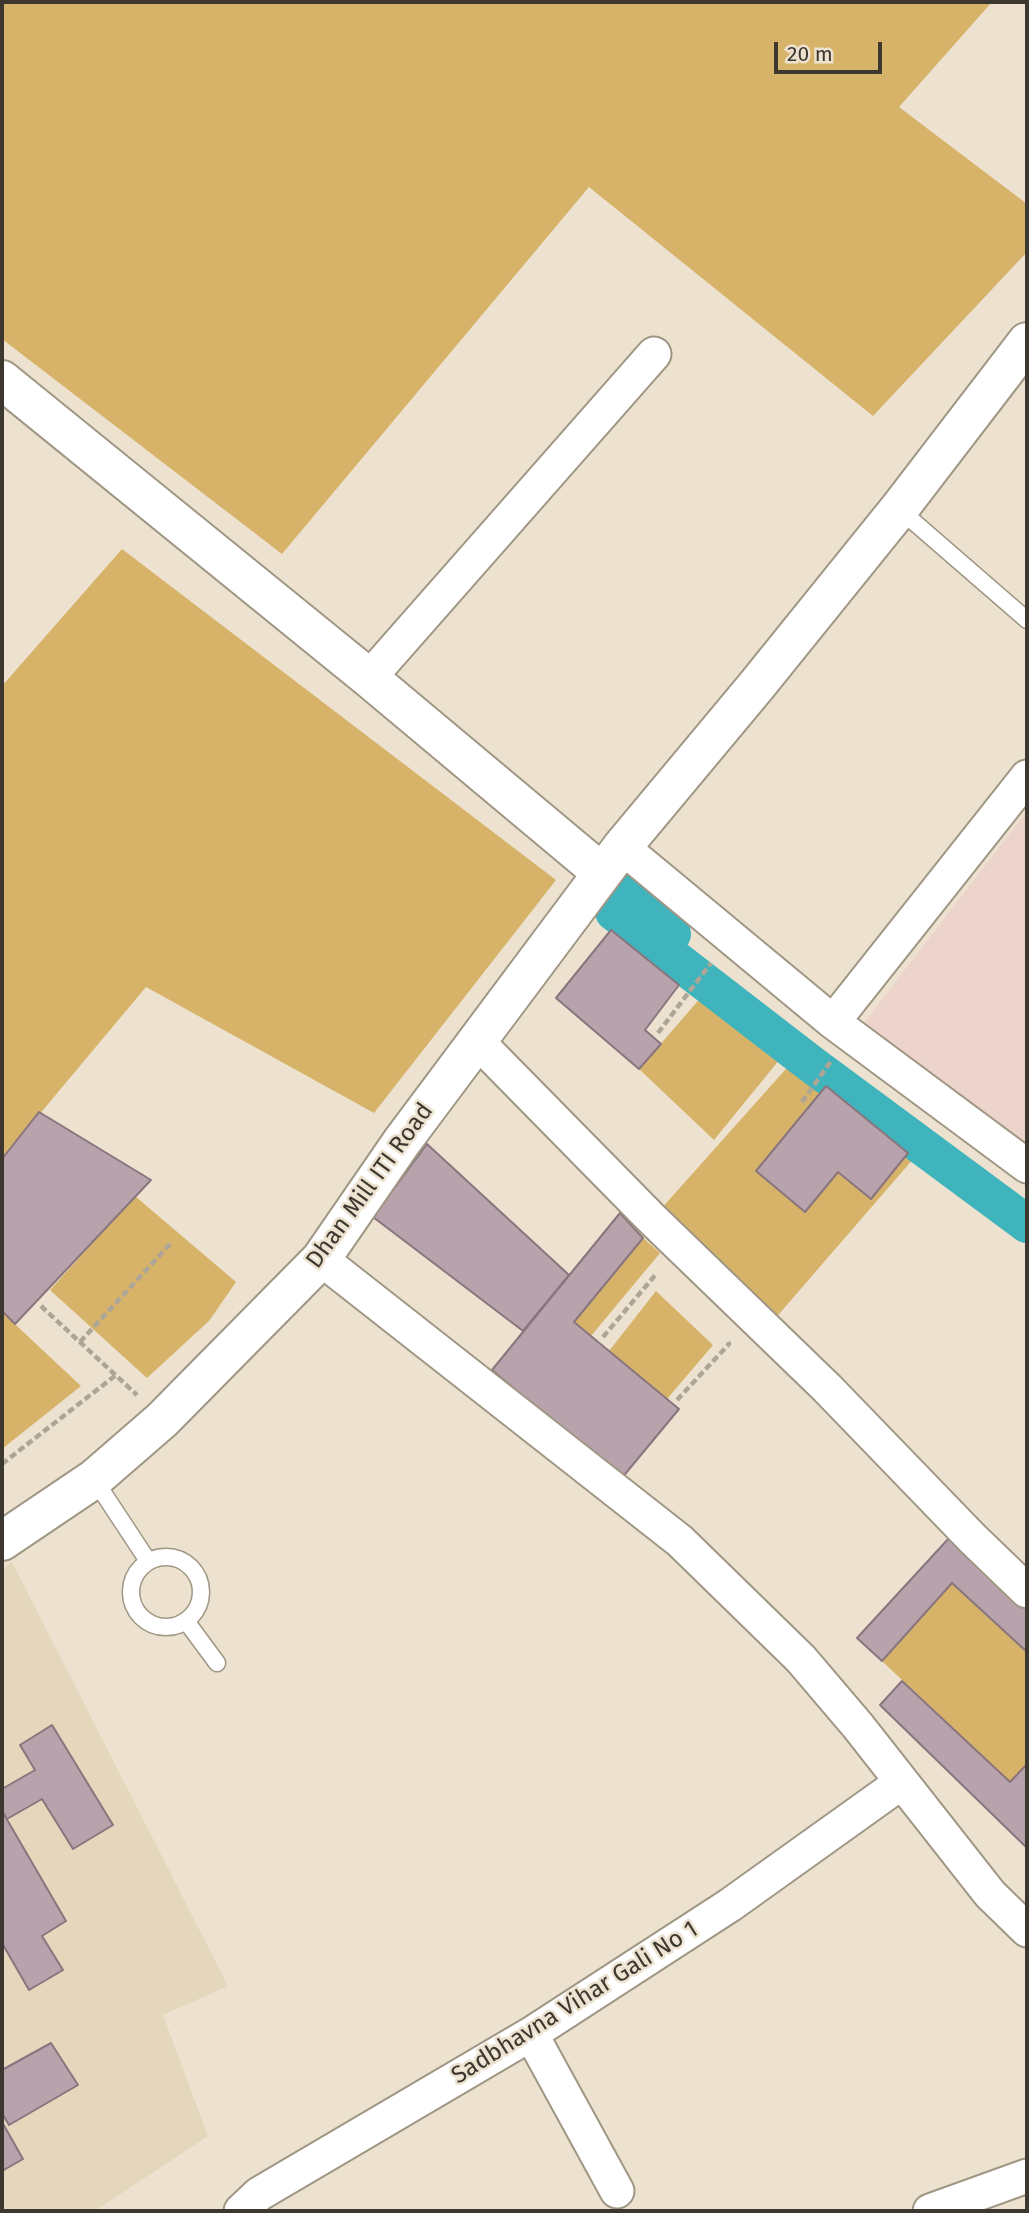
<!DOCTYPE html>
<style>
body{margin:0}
#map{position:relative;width:1029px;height:2213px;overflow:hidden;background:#ede2cf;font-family:"Fira Sans",sans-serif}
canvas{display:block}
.frame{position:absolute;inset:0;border:4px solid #3c3830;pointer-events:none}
.scale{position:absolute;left:774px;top:42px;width:108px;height:32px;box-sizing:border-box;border:4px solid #3c3830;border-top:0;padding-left:9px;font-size:21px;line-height:24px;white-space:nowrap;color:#3c3830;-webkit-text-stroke:5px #ede2cf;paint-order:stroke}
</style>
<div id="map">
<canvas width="1029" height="2213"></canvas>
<div class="frame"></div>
<div class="scale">20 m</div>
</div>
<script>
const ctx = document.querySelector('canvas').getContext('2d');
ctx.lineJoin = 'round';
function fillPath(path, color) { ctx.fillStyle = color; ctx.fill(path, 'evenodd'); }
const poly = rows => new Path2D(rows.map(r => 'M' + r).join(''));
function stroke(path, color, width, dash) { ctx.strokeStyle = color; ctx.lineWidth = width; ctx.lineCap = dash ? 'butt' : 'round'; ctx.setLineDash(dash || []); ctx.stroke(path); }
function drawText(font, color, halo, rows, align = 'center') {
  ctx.font = font + ' "Fira Sans",sans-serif'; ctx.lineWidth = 5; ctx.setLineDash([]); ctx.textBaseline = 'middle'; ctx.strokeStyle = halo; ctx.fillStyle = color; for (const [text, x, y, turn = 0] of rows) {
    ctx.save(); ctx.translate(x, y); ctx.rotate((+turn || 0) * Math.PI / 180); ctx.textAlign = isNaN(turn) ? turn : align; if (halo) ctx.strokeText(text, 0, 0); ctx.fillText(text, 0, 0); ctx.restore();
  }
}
fillPath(poly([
 [12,1562,228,1986,163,2015,208,2136,95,2211,2,2211,2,1569]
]), '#e5d7bc');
fillPath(poly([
 [1027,811,1027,1149,864,1023]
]), '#ecd3cb');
fillPath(poly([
 [2,2,992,2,899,107,1027,204,1027,252,873,416,589,187,282,554,2,339],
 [122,549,556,880,374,1113,146,987,2,1159,2,686],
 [703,995,780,1059,714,1140,639,1069],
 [793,1061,914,1158,773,1321,660,1210],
 [135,1196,236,1282,209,1321,147,1378,50,1290],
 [643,1238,660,1253,591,1336,574,1322],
 [656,1291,713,1345,667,1399,609,1351],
 [2,1312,81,1386,2,1449],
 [952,1583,1027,1652,1027,1764,1010,1782,882,1661]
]), '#d7b36a');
stroke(poly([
 [631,886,647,914,672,934],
 [614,912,811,1064,1027,1224]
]), '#3fb4bc', 38);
const building = poly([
 [611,930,679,985,645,1030,661,1044,639,1069,556,998,611,930],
 [826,1086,908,1153,871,1199,838,1172,805,1212,756,1171,826,1086],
 [39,1112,151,1180,15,1324,2,1311,2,1159,39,1112],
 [427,1144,569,1275,523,1331,373,1217,427,1144],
 [620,1213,643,1238,574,1322,679,1409,621,1479,492,1370,620,1213],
 [950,1537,1027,1609,1027,1652,952,1583,882,1661,857,1638,950,1537],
 [902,1681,1010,1782,1027,1764,1027,1848,880,1705,902,1681],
 [52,1725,113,1825,73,1849,42,1799,7,1819,2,1811,2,1789,35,1770,20,1745,52,1725],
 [2,1811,66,1921,42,1936,63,1970,29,1990,2,1943,2,1811],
 [51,2043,78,2085,9,2125,2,2113,2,2070,51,2043],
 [2,2122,23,2159,2,2171,2,2122]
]);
fillPath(building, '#b8a2ac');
stroke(building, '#89757e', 2);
const lane = poly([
 [899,509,1027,620],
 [94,1479,148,1561],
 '131 1592a35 35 0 1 1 70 0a35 35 0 1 1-70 0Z',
 [186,1621,217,1663]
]);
const street = poly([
 [369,678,654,354],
 [622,847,833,1022,1027,1166],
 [833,1022,1027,777],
 [477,1041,650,1217,827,1388,972,1538,1027,1591],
 [321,1259,680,1541,801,1659,858,1726,990,1894,1027,1930],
 [531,2034,617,2191],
 [241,2211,259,2194,531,2034,730,1905,902,1782],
 [930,2211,1027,2176]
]);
const secondary = poly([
 [2,380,369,678,602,873],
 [2,1541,94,1479,162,1420,321,1259,403,1140,622,847,757,685,899,509,1027,342]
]);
stroke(lane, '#a09684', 19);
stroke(street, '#a09684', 37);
stroke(secondary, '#a09684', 42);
stroke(poly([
 [658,1033,711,963],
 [802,1102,831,1061],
 [41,1306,137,1395],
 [603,1337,657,1273],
 [80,1342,172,1242],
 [677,1400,729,1344,728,1342],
 [2,1464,116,1375]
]), '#ada596', 4.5, [7, 3.5]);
stroke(lane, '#fff', 16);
stroke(street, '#fff', 33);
stroke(secondary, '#fff', 38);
drawText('24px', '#3c3830', '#ede2cf', [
 ["Dhan Mill ITI Road",370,1186,-54],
 ["Sadbhavna Vihar Gali No 1",575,2003,-32]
]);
</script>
